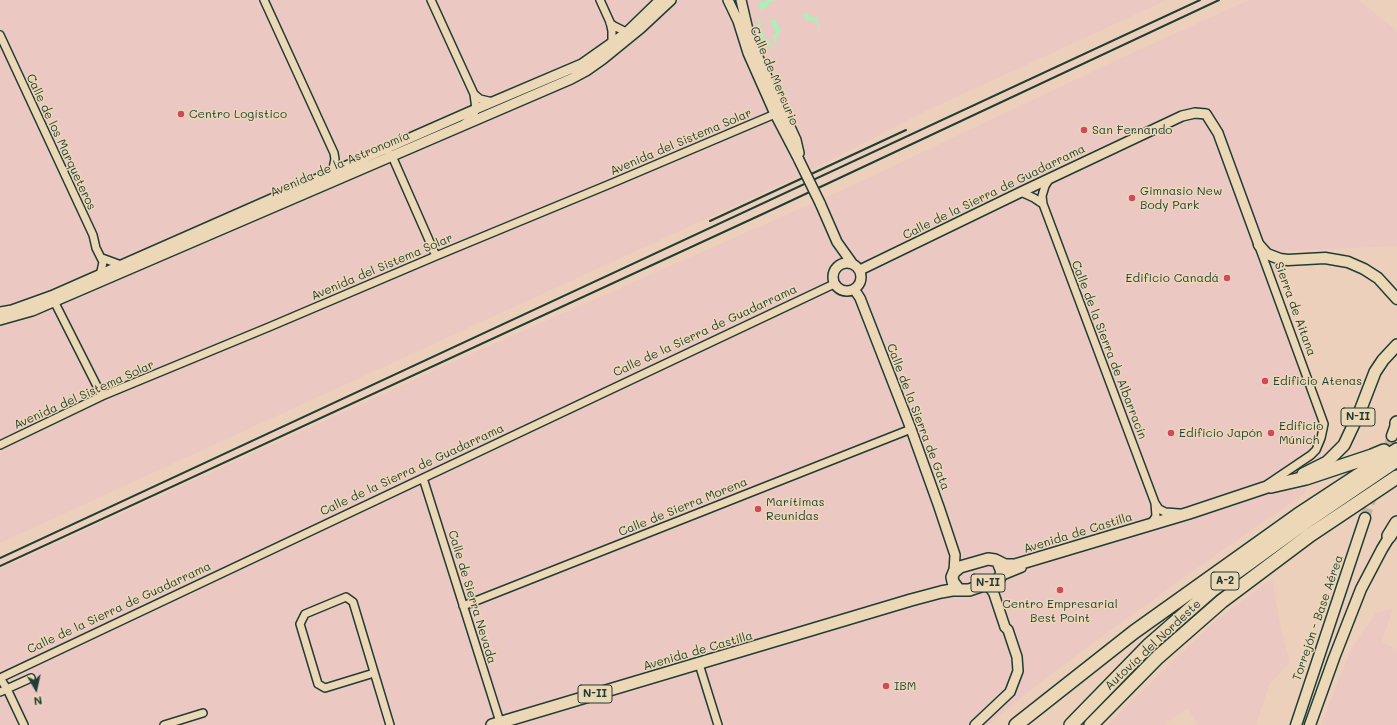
<!DOCTYPE html>
<meta charset="utf-8">
<style>
body{margin:0}
#map{position:relative;width:1397px;height:725px;overflow:hidden;background:#ecd0bb;font-family:Mali,sans-serif}
canvas{display:block}
.north{position:absolute;left:16px;top:669px;width:40px;height:40px;-webkit-text-stroke:3px #ecd7b6;paint-order:stroke;rotate:171deg;font-size:11px;font-weight:700;line-height:16px;text-align:center;color:#1f3d34}
.north::after{content:'';display:block;margin:auto;width:14px;height:18px;background:#1f3d34;clip-path:polygon(50% 0,100% 100%,50% 72%,0 100%)}
</style>
<div id="map">
<canvas width="1397" height="725"></canvas>
<div class="north">N</div>
</div>
<script>
const ctx = document.querySelector('canvas').getContext('2d');
ctx.lineJoin = 'round';
function fillPath(path, color) { ctx.fillStyle = color; ctx.fill(path, 'evenodd'); }
const poly = rows => new Path2D(rows.map(r => 'M' + r).join(''));
function stroke(path, color, width, dash) { ctx.strokeStyle = color; ctx.lineWidth = width; ctx.lineCap = dash ? 'butt' : 'round'; ctx.setLineDash(dash || []); ctx.stroke(path); }
function drawText(font, color, halo, rows, align = 'center') {
  ctx.font = font + ' Mali,sans-serif'; ctx.lineWidth = 3; ctx.setLineDash([]); ctx.textBaseline = 'middle'; ctx.strokeStyle = halo; ctx.fillStyle = color; for (const [text, x, y, turn = 0] of rows) {
    ctx.save(); ctx.translate(x, y); ctx.rotate((+turn || 0) * Math.PI / 180); ctx.textAlign = isNaN(turn) ? turn : align; if (halo) ctx.strokeText(text, 0, 0); ctx.fillText(text, 0, 0); ctx.restore();
  }
}
fillPath(poly([
 [0,0,660,0,599,53,223,221,0,312],
 [671,0,728,0,762,68,741,0,1167,0,928,110,797,177,0,543,0,320,571,79],
 [1249,0,1358,0,1397,31,1397,246,1283,251,1276,283,1327,425,1304,494,1194,570,1074,657,1017,701,989,725,0,725,0,569,482,349,849,187,1119,59],
 [1272,579,1281,629,1290,662,1269,685,1256,725,1198,725,1187,708,1164,725,1108,725,1112,720,1216,620],
 [1393,608,1382,642,1397,649,1397,725,1321,725,1351,649,1376,613]
]), '#ecc8c2');
fillPath(poly([
 [762,0,763,2,768,0,775,0,768,3,769,6,761,10,759,4],
 [755,11,761,24,760,25,767,41,769,41,772,48,772,51,769,45,765,47],
 [807,12,809,17,811,16,812,18,816,17,820,25,820,29,818,31,819,28,817,22,806,20,803,14],
 [775,19,781,31,777,36,776,42,779,47,783,48,781,48,777,46,772,36,776,33,771,21,766,23,766,22]
]), '#abefba');
stroke(poly([
 [1365,518,1392,436]
]), '#c3b3a0', 10, [10, 5]);
const minor = poly([
 [264,0,334,153,335,159,332,173],
 [431,0,474,94,476,109,473,116,465,123],
 [600,0,610,22,612,31,612,43],
 [610,23,614,26,630,34],
 [0,35,93,235,96,248,103,262,100,276],
 [474,94,480,99,493,102],
 [388,153,392,156,436,256],
 [1050,178,1045,186,1042,196,1043,204,1155,503,1156,516,1151,524],
 [1021,192,1034,198,1043,204],
 [1260,249,1324,424,1321,438,1316,450,1311,455,1268,484],
 [102,258,121,265],
 [51,300,54,301,102,396],
 [0,445,102,396,269,327,436,256,610,184,775,114],
 [423,478,500,722],
 [1155,503,1159,509,1165,512,1179,513],
 [1000,577,1022,568],
 [463,606,911,429],
 [699,664,718,725],
 [374,673,325,688,318,684,300,624,305,614,346,597,353,602,390,725],
 [0,678,834,284],
 [0,678,7,689,24,725],
 [0,692,31,678],
 [164,725,203,713]
]);
const tertiary = poly([
 [728,0,738,21,748,53,775,114,799,160],
 [741,0,748,30,756,53,796,140,799,153],
 [820,203,837,242,852,263],
 '833 277a14 14 0 1 1 28 0a14 14 0 1 1-28 0Z',
 [860,270,1021,192,1182,116,1195,113,1206,114,1218,133,1259,245],
 [854,289,860,298,911,429,939,507,955,555,954,572],
 [0,312,12,310,51,296,476,109,582,64,626,33,660,0],
 [0,320,32,311,571,79,586,71,603,59,641,28,671,0],
 [975,725,1010,692,1018,671,1017,657,1008,630,1005,627,994,594,991,589,984,585]
]);
const secondary = poly([
 [1259,245,1267,254,1280,259,1288,260,1325,258,1348,262,1364,269,1378,278,1397,299],
 [1392,436,1397,422],
 [1296,725,1365,518],
 [1310,725,1334,658,1361,589,1382,549,1393,531]
]);
const primary = poly([
 [1303,474,1327,462,1344,445,1360,411,1375,372,1383,360,1397,345],
 [959,590,953,582,952,577,954,572,960,567,988,559,995,560,1005,565,1015,565,1189,513,1279,483],
 [492,725,911,600,941,592,952,590,969,590,984,585,999,579,1000,577,1002,572,998,562]
]);
const motorway = poly([
 [1397,424,1397,423],
 [1271,486,1306,478,1372,456,1384,451],
 [1389,536,1397,523],
 [1016,725,1134,632,1298,515,1397,450],
 [1071,725,1148,646,1212,590,1303,524,1397,460],
 [1091,725,1158,657,1222,601,1310,535,1397,477]
]);
stroke(minor, '#1f3d34', 10);
stroke(tertiary, '#1f3d34', 12);
stroke(secondary, '#1f3d34', 13);
stroke(primary, '#1f3d34', 14);
stroke(motorway, '#1f3d34', 16);
stroke(minor, '#ecd7b6', 7);
stroke(tertiary, '#ecd7b6', 9);
stroke(secondary, '#ecd7b6', 10);
stroke(primary, '#ecd7b6', 11);
stroke(motorway, '#ecd7b6', 13);
stroke(poly([
 [710,221,906,130],
 [0,558,1200,0],
 [0,566,767,212,1219,0]
]), '#1f3d34', 2);
const tertiaryBridge = poly([
 [799,160,820,203]
]);
stroke(tertiaryBridge, '#1f3d34', 12, []);
stroke(tertiaryBridge, '#ecd7b6', 9);
for (const [x, y, r, color] of [
 [181,114,4,"#d1495b"],
 [1084,130,4,"#d1495b"],
 [1132,198,4,"#d1495b"],
 [1227,278,4,"#d1495b"],
 [1265,381,4,"#d1495b"],
 [1171,433,4,"#d1495b"],
 [1271,433,4,"#d1495b"],
 [758,509,4,"#d1495b"],
 [1060,590,4,"#d1495b"],
 [886,686,4,"#d1495b"]
]) { const dot = new Path2D(); dot.arc(x, y, r, 0, 2 * Math.PI); ctx.fillStyle = color; ctx.fill(dot); stroke(dot, '#ecd7b6', 1.5); }
for (const [x, y, w] of [
 [1358,417,34],
 [1225,581,28],
 [988,583,34],
 [595,694,34]
]) { const box = new Path2D(); box.roundRect(x - w / 2, y - 9, w, 18, 3); ctx.fillStyle = '#ecd7b6'; ctx.fill(box); stroke(box, '#1f3d34', 1); }
drawText('bold 11px', '#1f3d34', null, [
 ["N-II",1358,417],
 ["A-2",1225,581],
 ["N-II",988,583],
 ["N-II",595,694]
]);
drawText('12px', '#1f3d34', '#ecd7b6', [
 ["Calle de Mercurio",774,76,67],
 ["Calle de los Marqueteros",61,142,65],
 ["Avenida del Sistema Solar",681,142,-23],
 ["Avenida de la Astronomía",340,164,-23],
 ["Calle de la Sierra de Guadarrama",994,192,-26],
 ["Avenida del Sistema Solar",382,267,-23],
 ["Sierra de Aitana",1295,309,70],
 ["Calle de la Sierra de Guadarrama",705,331,-25],
 ["Calle de la Sierra de Albarracín",1109,350,69],
 ["Avenida del Sistema Solar",84,395,-24],
 ["Calle de la Sierra de Gata",918,417,69],
 ["Calle de la Sierra de Guadarrama",412,470,-25],
 ["Calle de Sierra Morena",683,507,-22],
 ["Avenida de Castilla",1078,533,-17],
 ["Calle de Sierra Nevada",472,597,73],
 ["Calle de la Sierra de Guadarrama",119,608,-25],
 ["Torrejón - Base Aérea",1318,618,-71],
 ["Autovía del Nordeste",1153,645,-43],
 ["Avenida de Castilla",698,651,-16]
]);
drawText('12px', '#1f3d34', '#ecd7b6', [
 ["Centro Logístico",189,114],
 ["San Fernando",1092,130],
 ["Gimnasio New",1140,191],
 ["Body Park",1140,205],
 ["Edificio Canadá",1219,278,"right"],
 ["Edificio Atenas",1273,381],
 ["Edificio",1279,426],
 ["Múnich",1279,440],
 ["Edificio Japón",1179,433],
 ["Marítimas",766,502],
 ["Reunidas",766,516],
 ["Centro Empresarial",1060,604,"center"],
 ["Best Point",1060,618,"center"],
 ["IBM",894,686]
], 'left');
</script>
